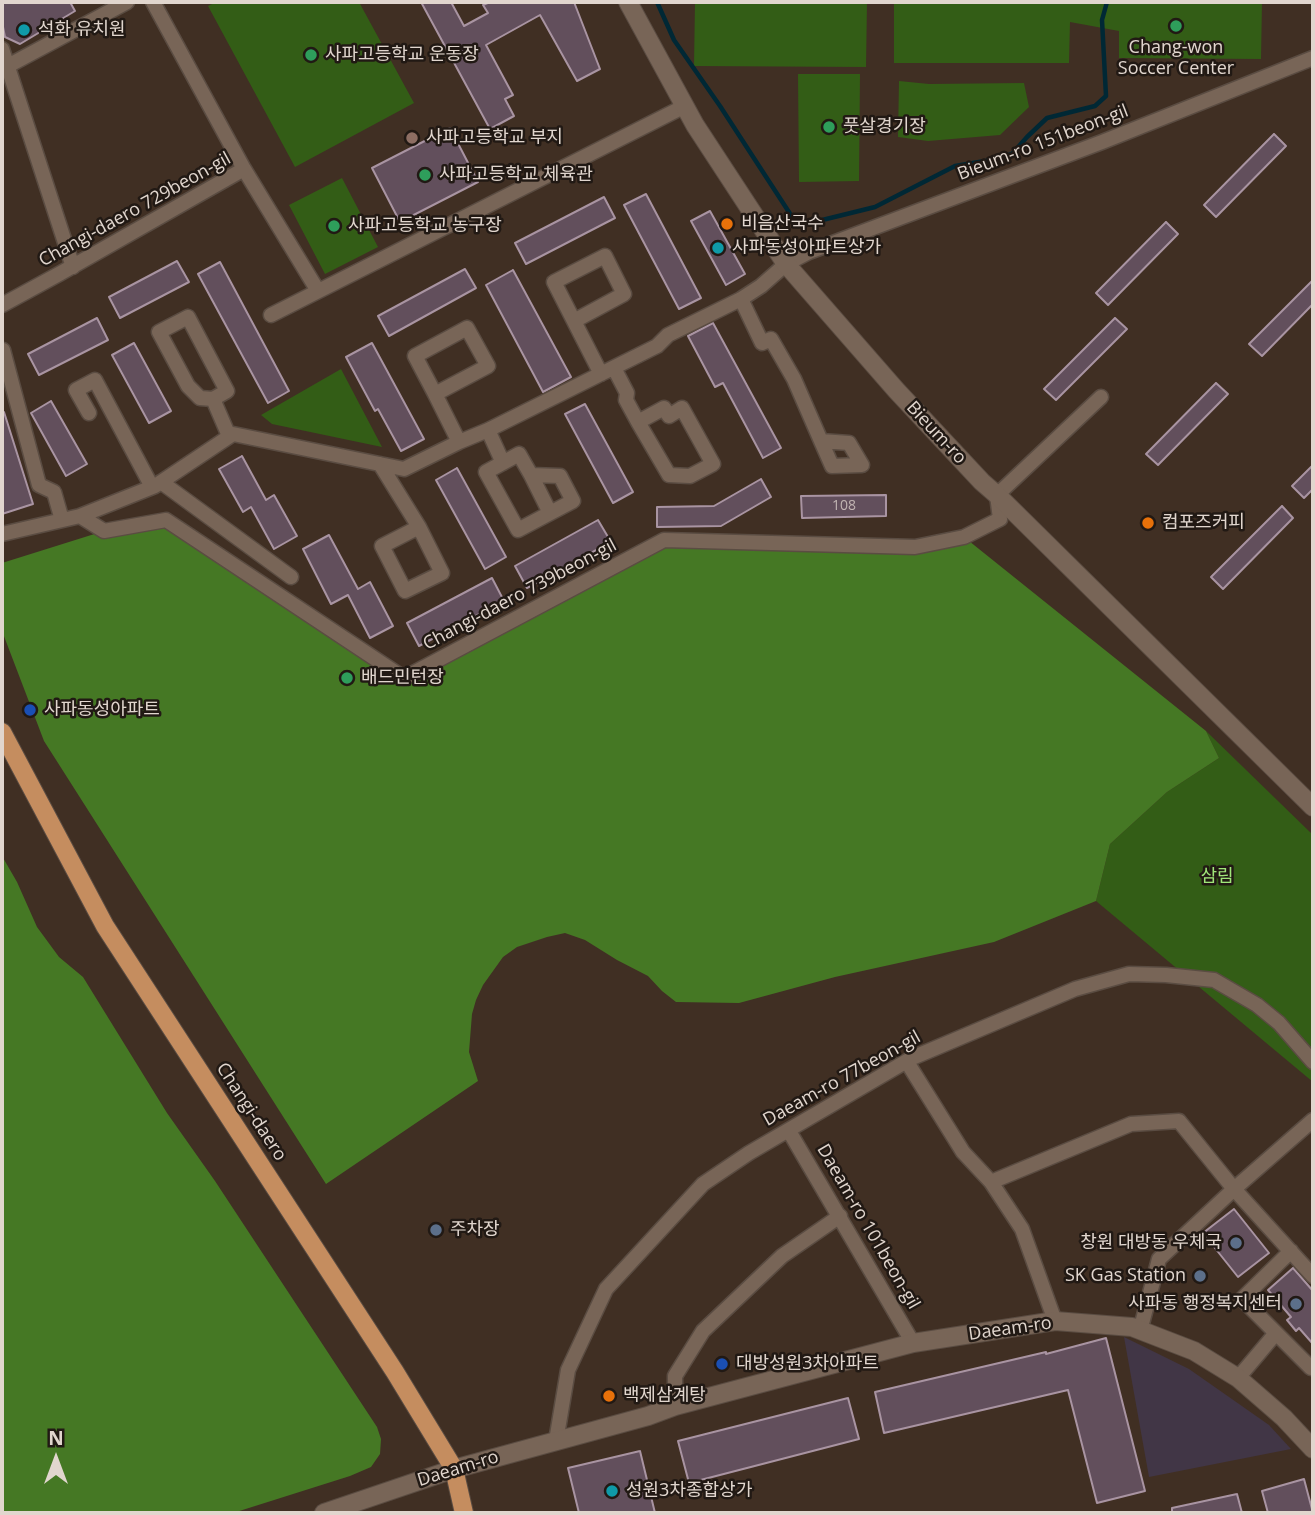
<!DOCTYPE html>
<meta charset="utf-8">
<style>
body{margin:0}
#map{position:relative;width:1315px;height:1515px;overflow:hidden;background:#402f23;font-family:"Open Sans",sans-serif}
canvas{display:block}
.frame{position:absolute;inset:0;border:4px solid #e1d6ce;pointer-events:none}
.north{position:absolute;left:21px;top:1424px;width:70px;height:70px;-webkit-text-stroke:5px #211914;paint-order:stroke;rotate:0deg;font-size:19px;font-weight:700;line-height:28px;text-align:center;color:#e1d6ce}
.north::after{content:'';display:block;margin:auto;width:24px;height:32px;background:#e1d6ce;clip-path:polygon(50% 0,100% 100%,50% 72%,0 100%)}
</style>
<div id="map">
<canvas width="1315" height="1515"></canvas>
<div class="frame"></div>
<div class="north">N</div>
</div>
<script>
const ctx = document.querySelector('canvas').getContext('2d');
ctx.lineJoin = 'round';
function fillPath(path, color) { ctx.fillStyle = color; ctx.fill(path, 'evenodd'); }
const poly = rows => new Path2D(rows.map(r => 'M' + r).join(''));
function stroke(path, color, width, dash) { ctx.strokeStyle = color; ctx.lineWidth = width; ctx.lineCap = dash ? 'butt' : 'round'; ctx.setLineDash(dash || []); ctx.stroke(path); }
function drawText(font, color, halo, rows, align = 'center') {
  ctx.font = font + ' "Open Sans","Noto Sans KR",sans-serif'; ctx.lineWidth = 5; ctx.setLineDash([]); ctx.textBaseline = 'middle'; ctx.strokeStyle = halo; ctx.fillStyle = color; for (const [text, x, y, turn = 0] of rows) {
    ctx.save(); ctx.translate(x, y); ctx.rotate((+turn || 0) * Math.PI / 180); ctx.textAlign = isNaN(turn) ? turn : align; if (halo) ctx.strokeText(text, 0, 0); ctx.fillText(text, 0, 0); ctx.restore();
  }
}
fillPath(poly([
 [1124,1337,1189,1369,1269,1425,1291,1449,1149,1477]
]), '#413646');
fillPath(poly([
 [216,2,359,2,414,103,295,167,208,6],
 [695,2,867,2,866,67,694,66],
 [894,2,1262,2,1261,59,1119,58,1119,31,1070,22,1069,63,894,63],
 [798,74,860,74,859,181,799,182],
 [899,81,929,84,1024,83,1029,107,1000,135,928,141,898,137],
 [342,178,378,247,325,274,289,205],
 [341,369,382,447,272,424,261,415],
 [1206,731,1313,835,1313,1082,1096,901,1110,844,1167,792,1219,758]
]), '#335d16');
fillPath(poly([
 [166,520,404,678,664,540,915,547,964,537,1206,731,1219,758,1167,792,1110,844,1096,901,994,942,835,977,739,1003,676,1002,662,991,648,976,617,960,585,940,565,933,547,937,517,947,503,957,483,985,476,1000,472,1014,469,1052,478,1081,326,1184,44,741,2,631,2,563,104,531],
 [2,856,17,882,37,927,59,957,83,977,167,1113,215,1181,377,1427,381,1439,380,1454,371,1467,350,1476,233,1513,3,1513,2,1511]
]), '#457824');
stroke(poly([
 [657,2,674,40,720,106,798,226,875,207,955,166,991,160,1012,154,1027,137,1047,118,1095,106,1106,96,1102,20,1107,2]
]), '#002835', 4.5);
const building = poly([
 [2,2,70,2,75,11,20,44,5,37,2,22,2,2],
 [421,2,451,2,464,26,488,13,483,5,490,2,574,2,600,69,577,81,540,15,486,45,513,95,505,99,514,116,490,129,421,2],
 [450,128,478,182,400,222,372,168,450,128],
 [1274,134,1286,146,1216,217,1204,205,1274,134],
 [646,194,701,298,679,309,624,205,646,194],
 [604,197,615,218,526,264,515,243,604,197],
 [710,211,745,274,726,285,691,221,710,211],
 [1166,222,1178,234,1108,305,1096,293,1166,222],
 [177,261,189,282,120,318,109,297,177,261],
 [220,262,289,391,268,403,198,274,220,262],
 [465,269,476,288,389,336,378,316,465,269],
 [513,270,571,377,543,392,486,285,513,270],
 [1313,280,1313,304,1262,356,1249,344,1313,280],
 [97,318,108,340,39,375,28,354,97,318],
 [1115,318,1127,329,1056,400,1044,389,1115,318],
 [713,323,781,448,763,458,723,383,715,387,688,336,713,323],
 [134,343,171,411,149,423,112,355,134,343],
 [372,343,424,439,401,451,378,409,375,411,346,357,372,343],
 [1216,383,1228,394,1158,465,1146,454,1216,383],
 [51,401,87,464,66,476,31,413,51,401],
 [585,404,633,492,613,503,565,414,585,404],
 [2,412,4,412,33,504,2,514,2,412],
 [242,456,266,500,274,495,297,536,274,549,251,507,243,512,219,469,242,456],
 [1313,465,1313,489,1304,498,1292,486,1313,465],
 [457,468,506,557,485,569,436,480,457,468],
 [761,479,771,497,721,526,657,527,657,507,714,506,761,479],
 [886,495,886,516,802,518,801,496,886,495],
 [1282,506,1293,518,1223,589,1211,577,1282,506],
 [598,520,611,542,527,588,515,566,598,520],
 [329,535,358,589,370,582,393,626,370,638,348,595,331,604,303,549,329,535],
 [492,578,504,601,419,646,407,623,492,578],
 [1234,1209,1269,1253,1238,1277,1203,1233,1234,1209],
 [1293,1268,1313,1291,1313,1344,1299,1328,1296,1331,1287,1320,1291,1317,1268,1290,1293,1268],
 [1106,1338,1145,1491,1097,1503,1068,1390,884,1433,875,1392,1046,1352,1046,1354,1106,1338],
 [848,1398,859,1439,689,1483,678,1441,848,1398],
 [640,1451,655,1513,579,1513,568,1468,640,1451],
 [1304,1479,1313,1513,1268,1513,1262,1491,1304,1479],
 [1237,1494,1242,1513,1172,1513,1172,1508,1237,1494]
]);
fillPath(building, '#624f5c');
stroke(building, '#a994a2', 2);
const minor = poly([
 [153,2,244,169,318,291],
 [2,49,73,267],
 [2,69,127,2],
 [741,299,762,343,771,339,794,379,821,441,832,466,862,465,849,443,821,441],
 [2,305,59,274,244,169],
 [271,315,685,106],
 [188,317,227,391,213,399,200,398,188,386,159,332,188,317],
 [574,321,624,294,605,256,554,282,601,374],
 [467,328,488,366,435,394,415,356,467,328],
 [3,350,39,485,54,492,62,520],
 [614,368,627,393,626,400,638,422,669,475,690,476,713,464,682,408,669,416,664,408,638,422],
 [435,394,459,442],
 [213,399,229,436],
 [89,413,76,390,95,380,152,487],
 [488,430,503,463],
 [519,454,531,475,560,476,573,501,518,530,486,472,519,454],
 [380,464,419,527,442,573,405,591,382,546,419,527],
 [531,475,550,513],
 [161,482,291,577],
 [80,516,104,531,166,520,404,678,664,540,915,547,964,537,1000,519,997,495,1101,397],
 [2,534,80,516,155,486,233,434,404,469,459,442,488,430,657,346,668,335,741,299,761,286,786,264,809,252,1102,142,1313,58],
 [907,1062,963,1152,991,1182,1022,1229,1055,1321],
 [789,1131,913,1343],
 [991,1182,1131,1124,1179,1121,1234,1189,1313,1276],
 [1291,1251,1242,1299,1311,1368],
 [1140,1331,1159,1259,1234,1189,1313,1120],
 [1238,1378,1276,1333],
 [675,1406,675,1376,703,1331,782,1256,840,1216],
 [556,1441,568,1370,606,1289,703,1184,749,1153,912,1058,1075,989,1129,974,1166,975,1214,980,1257,1005,1279,1023,1313,1062]
]);
const tertiary = poly([
 [628,2,695,125,786,264,896,390,982,482,997,495,1313,807],
 [324,1513,454,1469,648,1416,675,1406,913,1343,1055,1321,1132,1327,1194,1351,1238,1378,1284,1418,1313,1449]
]);
const primary = poly([
 [2,732,105,926,395,1372,454,1469,464,1513]
]);
stroke(minor, '#5a4c42', 17);
stroke(tertiary, '#5a4c42', 20);
stroke(primary, '#5a4c42', 20);
stroke(minor, '#786557', 14);
stroke(tertiary, '#786557', 18);
stroke(primary, '#c58d5f', 18);
for (const [x, y, r, color] of [
 [1176,26,7,"#2e9e5b"],
 [24,30,7,"#0f9aa8"],
 [311,55,7,"#2e9e5b"],
 [829,127,7,"#2e9e5b"],
 [412,138,7,"#8d6e63"],
 [425,175,7,"#2e9e5b"],
 [727,224,7,"#e8710a"],
 [334,226,7,"#2e9e5b"],
 [718,248,7,"#0f9aa8"],
 [1148,523,7,"#e8710a"],
 [347,678,7,"#2e9e5b"],
 [30,710,7,"#1a4fb4"],
 [436,1230,7,"#5c6f8a"],
 [1236,1243,7,"#5c6f8a"],
 [1200,1276,7,"#5c6f8a"],
 [1296,1304,7,"#5c6f8a"],
 [722,1364,7,"#1a4fb4"],
 [609,1396,7,"#e8710a"],
 [612,1491,7,"#0f9aa8"]
]) { const dot = new Path2D(); dot.arc(x, y, r, 0, 2 * Math.PI); ctx.fillStyle = color; ctx.fill(dot); stroke(dot, '#211914', 2.5); }
drawText('14px', '#c1b4b2', null, [
 ["108",844,506]
]);
drawText('18px', '#e1d6ce', '#211914', [
 ["석화 유치원",38,30],
 ["Chang-won",1176,48,"center"],
 ["Soccer Center",1176,69,"center"],
 ["사파고등학교 운동장",325,55],
 ["풋살경기장",843,127],
 ["사파고등학교 부지",426,138],
 ["사파고등학교 체육관",439,175],
 ["비음산국수",741,224],
 ["사파고등학교 농구장",348,226],
 ["사파동성아파트상가",732,248],
 ["컴포즈커피",1162,523],
 ["배드민턴장",361,678],
 ["사파동성아파트",44,710],
 ["주차장",450,1230],
 ["창원 대방동 우체국",1222,1243,"right"],
 ["SK Gas Station",1186,1276,"right"],
 ["사파동 행정복지센터",1282,1304,"right"],
 ["대방성원3차아파트",736,1364],
 ["백제삼계탕",623,1396],
 ["성원3차종합상가",626,1491]
], 'left');
drawText('18px', '#e1d6ce', '#211914', [
 ["Bieum-ro 151beon-gil",1043,143,-21],
 ["Changi-daero 729beon-gil",135,210,-29],
 ["Bieum-ro",936,433,47],
 ["Changi-daero 739beon-gil",520,595,-28],
 ["Daeam-ro 77beon-gil",842,1079,-29],
 ["Changi-daero",251,1112,57],
 ["Daeam-ro 101beon-gil",868,1227,60],
 ["Daeam-ro",1010,1329,-8],
 ["Daeam-ro",458,1469,-17]
]);
drawText('18px', '#a0e679', '#211914', [
 ["삼림",1217,877]
]);
</script>
